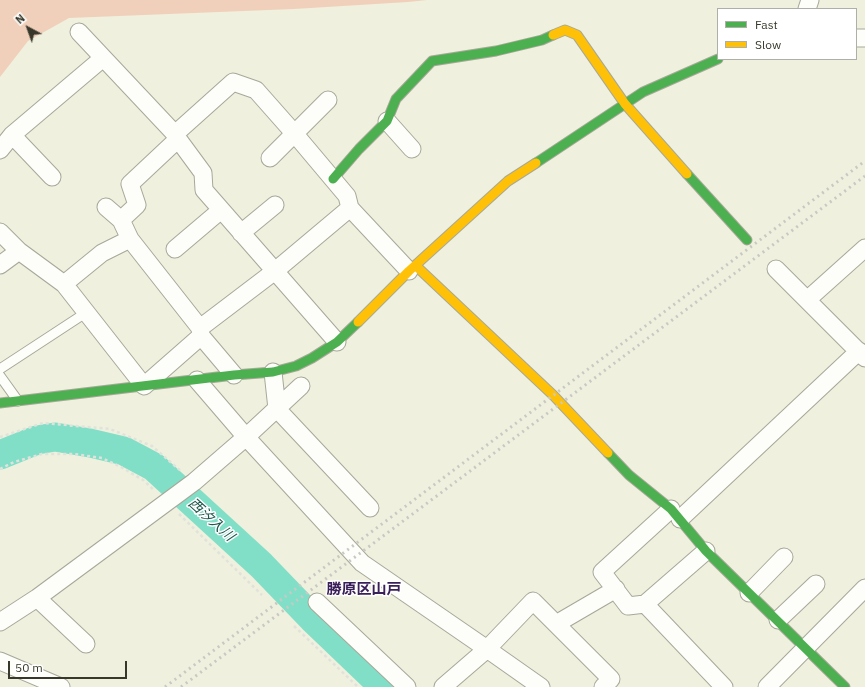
<!DOCTYPE html>
<meta charset="utf-8">
<style>
body{margin:0}
#map{position:relative;width:865px;height:687px;overflow:hidden;background:#eff0dd;font-family:"IBM Plex Sans",sans-serif}
canvas{display:block}
.legend{position:absolute;left:717px;top:8px;width:140px;height:52px;box-sizing:border-box;background:#fff;border:1px solid #afafaa;margin:0;padding:5px 7px;list-style:none;font-size:12px;color:#37382a}
.legend li{display:flex;align-items:center;gap:8px;height:20px}
.legend b{width:20px;border:1px solid #afafaa}
.north{position:absolute;left:8px;top:8px;width:40px;height:40px;-webkit-text-stroke:3px #fff;paint-order:stroke;rotate:319deg;font-size:11px;font-weight:700;line-height:16px;text-align:center;color:#37382a}
.north::after{content:'';display:block;margin:auto;width:14px;height:18px;background:#37382a;clip-path:polygon(50% 0,100% 100%,50% 72%,0 100%)}
.scale{position:absolute;left:8px;top:661px;width:119px;height:18px;box-sizing:border-box;border:2px solid #37382a;border-top:0;padding-left:5px;font-size:12px;line-height:14px;white-space:nowrap;color:#37382a;-webkit-text-stroke:3px #fff;paint-order:stroke}
</style>
<div id="map">
<canvas width="865" height="687"></canvas>
<ul class="legend">
<li><b style="height:5px;background:#4caf50"></b>Fast</li>
<li><b style="height:5px;background:#ffc107"></b>Slow</li>
</ul>
<div class="north">N</div>
<div class="scale">50 m</div>
</div>
<script>
const ctx = document.querySelector('canvas').getContext('2d');
ctx.lineJoin = 'round';
function fillPath(path, color) { ctx.fillStyle = color; ctx.fill(path, 'evenodd'); }
const poly = rows => new Path2D(rows.map(r => 'M' + r).join(''));
function stroke(path, color, width, dash) { ctx.strokeStyle = color; ctx.lineWidth = width; ctx.lineCap = dash ? 'butt' : 'round'; ctx.setLineDash(dash || []); ctx.stroke(path); }
function drawText(font, color, halo, rows, align = 'center') {
  ctx.font = font + ' "IBM Plex Sans","Noto Sans JP",sans-serif'; ctx.lineWidth = 3; ctx.setLineDash([]); ctx.textBaseline = 'middle'; ctx.strokeStyle = halo; ctx.fillStyle = color; for (const [text, x, y, turn = 0] of rows) {
    ctx.save(); ctx.translate(x, y); ctx.rotate((+turn || 0) * Math.PI / 180); ctx.textAlign = isNaN(turn) ? turn : align; if (halo) ctx.strokeText(text, 0, 0); ctx.fillText(text, 0, 0); ctx.restore();
  }
}
fillPath(poly([
 [0,0,427,0,408,2,294,9,69,18,28,41,0,77]
]), '#f0d0bb');
stroke(poly([
 [0,455,37,440,55,437,90,443,124,451,154,467,261,565,313,619,384,687]
]), '#81dfc7', 29);
const lane = poly([
 [0,369,87,312],
 [0,376,18,401]
]);
const street = poly([
 [807,9,810,0],
 [79,32,175,134,178,139,203,173,204,190,337,342],
 [856,38,865,38],
 [387,121,412,149],
 [175,134,233,82,256,90,294,133,347,196,350,208,275,271,200,328,201,336,234,375],
 [12,135,52,177],
 [0,150,12,135,103,58],
 [270,158,328,100],
 [106,207,121,220,130,239,200,328],
 [350,208,409,271],
 [121,220,137,205,130,184,178,139],
 [0,232,19,251,64,284,144,386,201,336],
 [241,233,275,205],
 [175,249,221,210],
 [0,265,19,251],
 [776,269,865,358],
 [64,284,102,253,130,239],
 [807,300,865,248],
 [273,372,277,409,370,508],
 [197,380,246,437,362,563,487,649,541,687],
 [671,509,602,572,628,606,645,604,706,551],
 [680,519,859,351],
 [749,593,784,557],
 [37,598,86,644],
 [317,602,407,687],
 [645,604,724,687],
 [778,620,816,584],
 [0,622,37,598,194,482,246,437,301,386],
 [556,624,616,589],
 [0,661,61,687],
 [443,687,487,649,533,601,611,679,603,687],
 [767,687,865,588]
]);
const fast = poly([
 [536,163,643,92,718,59],
 [687,174,747,240],
 [333,179,359,149,387,121,396,99,432,61,496,51,542,40,553,35],
 [0,403,234,375,273,372,296,366,312,358,337,342,358,322],
 [608,453,629,475,671,509,706,551,845,687]
]);
const slow = poly([
 [553,35,565,30,577,35,625,104,687,174],
 [416,266,553,395,608,453],
 [358,322,409,271,508,181,536,163]
]);
stroke(lane, '#a7a899', 11);
stroke(street, '#a7a899', 19);
stroke(fast, '#a7a899', 11);
stroke(slow, '#a7a899', 11);
stroke(poly([
 [0,437,43,423,110,429,152,446,182,472],
 [0,469,14,462,42,454,74,454,102,458,121,467,143,480,155,491],
 [179,514,262,595],
 [294,626,358,687]
]), '#e1e2dc', 2.5, [3, 3]);
stroke(lane, '#fdfdfa', 9);
stroke(street, '#fdfdfa', 17);
stroke(fast, '#4caf50', 9);
stroke(slow, '#ffc107', 9);
stroke(poly([
 [165,687,865,161],
 [181,687,865,176]
]), '#c9c9c4', 3, [2, 4]);
drawText('italic 14px', '#20574c', '#fff', [
 ["西汐入川",211,520,42]
]);
drawText('bold 15px', '#3a2059', '#fff', [
 ["勝原区山戸",364,590]
]);
</script>
